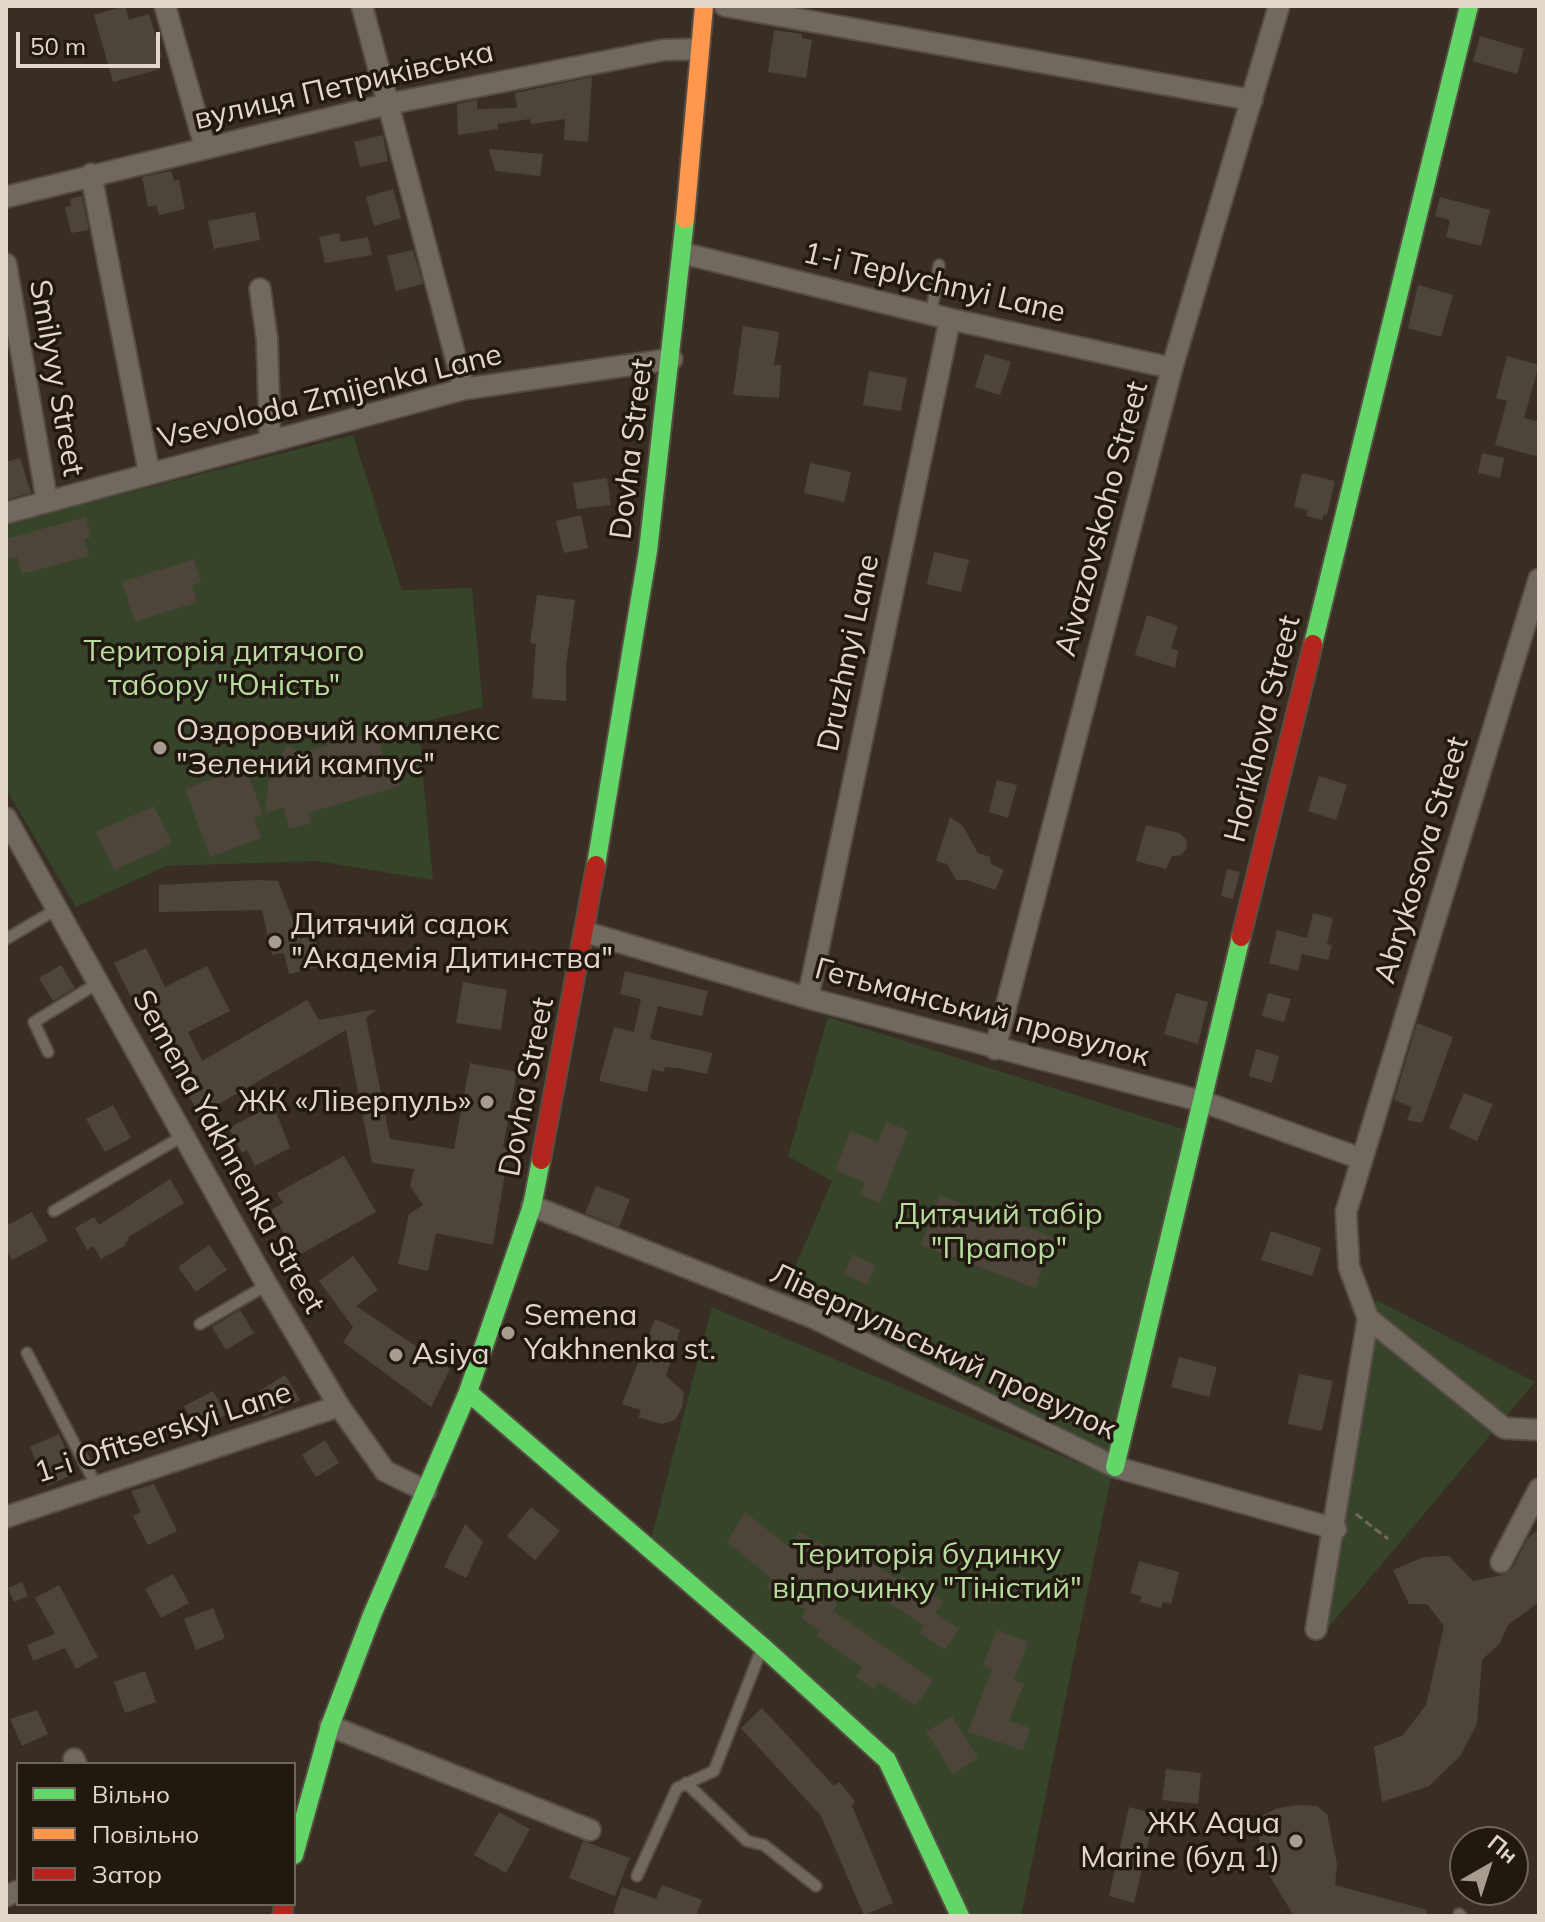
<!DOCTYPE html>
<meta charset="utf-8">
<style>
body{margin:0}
#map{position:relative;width:1545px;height:1922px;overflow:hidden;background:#392e23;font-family:Mulish,sans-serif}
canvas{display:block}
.frame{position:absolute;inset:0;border:8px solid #e3d6cb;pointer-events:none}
.legend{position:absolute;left:16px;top:1762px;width:280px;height:144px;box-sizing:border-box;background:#211810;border:2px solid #6f645b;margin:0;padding:10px 14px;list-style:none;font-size:24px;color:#e3d6cb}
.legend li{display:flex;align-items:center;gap:16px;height:40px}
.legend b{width:40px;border:2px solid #6f645b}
.north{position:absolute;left:1449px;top:1826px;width:80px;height:80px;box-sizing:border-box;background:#211810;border:2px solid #6f645b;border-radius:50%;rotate:39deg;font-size:22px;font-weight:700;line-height:32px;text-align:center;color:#e3d6cb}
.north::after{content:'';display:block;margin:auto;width:28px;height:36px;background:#a89b90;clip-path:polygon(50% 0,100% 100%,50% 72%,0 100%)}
.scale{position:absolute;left:16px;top:32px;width:144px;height:36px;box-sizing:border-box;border:4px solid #e3d6cb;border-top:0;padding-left:10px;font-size:24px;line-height:28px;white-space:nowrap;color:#e3d6cb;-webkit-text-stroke:6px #211810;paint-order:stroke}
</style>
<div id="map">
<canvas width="1545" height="1922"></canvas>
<div class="frame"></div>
<ul class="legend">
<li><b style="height:10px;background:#63d668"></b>Вільно</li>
<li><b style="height:10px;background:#ff974d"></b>Повільно</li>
<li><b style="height:10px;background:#b3261e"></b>Затор</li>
</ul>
<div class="north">Пн</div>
<div class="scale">50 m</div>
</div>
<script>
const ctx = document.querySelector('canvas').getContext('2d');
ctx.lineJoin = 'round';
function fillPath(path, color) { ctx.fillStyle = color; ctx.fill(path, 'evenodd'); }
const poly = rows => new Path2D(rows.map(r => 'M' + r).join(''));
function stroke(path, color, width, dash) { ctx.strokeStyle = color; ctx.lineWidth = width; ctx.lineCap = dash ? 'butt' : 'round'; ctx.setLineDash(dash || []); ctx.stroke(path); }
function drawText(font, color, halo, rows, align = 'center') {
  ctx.font = font + ' Mulish,sans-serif'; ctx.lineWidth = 7; ctx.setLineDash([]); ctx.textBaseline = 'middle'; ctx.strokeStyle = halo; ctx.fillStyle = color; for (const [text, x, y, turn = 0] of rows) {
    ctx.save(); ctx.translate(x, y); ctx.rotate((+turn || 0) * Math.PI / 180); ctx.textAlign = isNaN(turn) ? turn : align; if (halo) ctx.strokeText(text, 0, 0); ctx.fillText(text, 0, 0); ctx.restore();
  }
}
fillPath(poly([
 [353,435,402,590,472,588,483,707,418,723,433,880,317,861,166,866,76,907,6,789,6,524],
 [828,1017,1186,1130,1111,1457,782,1297,832,1181,788,1156],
 [1376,1300,1535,1382,1328,1628],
 [712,1307,1111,1477,1021,1916,968,1916,893,1755,650,1543]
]), '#364429');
fillPath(poly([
 [125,6,129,20,149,14,162,57,157,58,160,69,113,82,94,15],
 [774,30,802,34,802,38,812,40,806,78,768,72],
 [1480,36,1524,49,1517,74,1473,61],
 [592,77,588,142,564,140,565,119,531,124,530,119,498,124,498,129,458,135,457,104,477,100,477,109,517,108,515,93],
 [383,135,388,161,360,167,354,142],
 [489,149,543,154,540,176,495,171],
 [171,171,174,181,179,180,185,209,159,215,156,205,148,207,142,177],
 [393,189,401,218,374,226,366,197],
 [82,196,89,230,71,233,65,207,71,206,70,199],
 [1440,197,1490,210,1481,246,1446,237,1450,220,1435,216],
 [255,212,260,240,214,249,208,221],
 [339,233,341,242,368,237,372,255,325,263,319,237],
 [413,250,423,284,396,291,387,256],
 [1418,285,1453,295,1441,337,1408,328],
 [743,326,779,332,774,365,781,365,779,398,733,395],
 [985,354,1011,362,1000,395,975,387],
 [1507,356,1539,365,1524,418,1539,422,1539,457,1495,445,1507,401,1496,398],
 [869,371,907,378,901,411,863,405],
 [1482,453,1504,458,1500,478,1478,473],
 [20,458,31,493,6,500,6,462],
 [810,463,851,472,844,502,804,493],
 [1302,473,1335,481,1327,515,1324,514,1322,520,1306,516,1308,510,1294,507],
 [607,478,611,505,577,509,573,483],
 [581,515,588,548,564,553,556,521],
 [86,517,91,537,84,539,89,556,22,574,17,557,6,560,6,539],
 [934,552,969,560,961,592,927,584],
 [194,559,201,582,192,585,197,602,135,622,122,582],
 [537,595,575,600,566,666,566,701,532,698,536,644,530,643],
 [1147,615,1178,626,1171,648,1178,651,1175,668,1135,655],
 [376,731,385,762,392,760,400,786,308,813,311,823,289,829,283,807,265,814,271,761,279,758,288,745,301,753],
 [236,770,238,776,247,772,263,814,254,818,261,838,210,857,185,789],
 [1319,776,1347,785,1336,820,1308,811],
 [997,780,1017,785,1008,818,989,812],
 [154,806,172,844,114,870,96,832],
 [950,817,962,825,978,853,990,857,991,864,1004,870,995,890,967,880,956,880,947,864,936,861],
 [1146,825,1179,833,1186,839,1187,848,1181,855,1172,856,1166,869,1136,861],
 [1227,869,1240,872,1233,899,1221,896],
 [257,880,278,881,300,939,314,934,322,966,289,974,284,953,272,955,262,910,159,912,159,885],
 [1313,913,1333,918,1327,944,1332,945,1328,960,1302,954,1298,971,1269,963,1277,930,1307,938],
 [146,948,165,987,207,966,230,1011,188,1032,202,1061,307,1000,319,1020,377,1009,366,1018,390,1139,454,1149,470,1063,517,1072,503,1147,509,1149,493,1245,436,1233,428,1271,398,1264,409,1214,423,1205,410,1186,414,1169,372,1163,346,1030,200,1115,163,1052,159,1054,114,963],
 [61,965,75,988,53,1001,39,978],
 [625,971,708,991,702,1016,658,1006,650,1039,712,1053,707,1074,678,1068,665,1067,664,1072,652,1069,647,1092,599,1081,614,1027,634,1032,641,999,620,994],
 [463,982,507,990,501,1030,456,1023],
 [1176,993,1208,1002,1198,1044,1164,1034],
 [1268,993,1291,999,1284,1022,1262,1016],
 [1417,1023,1453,1037,1422,1123,1407,1120,1412,1107,1394,1100],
 [1256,1049,1279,1056,1272,1083,1249,1076],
 [1464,1093,1493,1104,1477,1141,1449,1128],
 [113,1105,131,1138,105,1152,86,1119],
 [273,1105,290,1148,255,1166,247,1150,242,1153,229,1128],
 [886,1122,908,1131,880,1203,860,1195,865,1182,835,1170,850,1131,878,1142],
 [344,1156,376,1212,297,1256,271,1210,283,1203,277,1193],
 [170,1179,184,1203,130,1236,124,1246,101,1259,93,1246,87,1250,75,1228,94,1217,99,1225],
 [596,1186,630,1199,619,1227,585,1213],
 [940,1195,1054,1238,1035,1288,921,1245],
 [32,1212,48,1241,12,1260,6,1249,6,1226],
 [1271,1231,1321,1248,1312,1276,1261,1260],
 [209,1245,227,1270,196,1292,178,1267],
 [853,1254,876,1266,867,1285,844,1274],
 [353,1256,378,1290,356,1306,450,1369,431,1407,343,1342,353,1327,319,1281],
 [240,1310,254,1333,226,1350,212,1327],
 [655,1319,680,1330,666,1376,684,1392,682,1408,675,1420,662,1424,638,1417,641,1410,622,1404],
 [1179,1357,1217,1367,1209,1397,1171,1387],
 [1299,1374,1333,1381,1322,1431,1288,1424],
 [285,1375,300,1400,264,1417,251,1396],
 [213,1391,226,1415,208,1424,203,1415,192,1421,184,1406],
 [59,1434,76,1473,47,1486,30,1447],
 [325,1440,339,1463,316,1477,302,1455],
 [154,1484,177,1531,148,1545,133,1516,141,1512,131,1491],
 [531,1507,560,1531,535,1560,507,1536],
 [745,1512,790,1548,799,1532,840,1554,843,1550,864,1563,866,1559,899,1580,902,1575,943,1602,935,1613,959,1629,945,1650,920,1633,925,1626,850,1577,834,1602,838,1604,833,1611,933,1680,916,1706,878,1682,874,1689,856,1677,862,1667,817,1636,820,1631,801,1618,806,1610,767,1588,772,1579,727,1542],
 [465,1524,483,1542,466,1578,444,1567],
 [1539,1528,1539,1602,1508,1625,1500,1643,1482,1660,1477,1724,1460,1756,1429,1786,1382,1802,1374,1747,1403,1735,1426,1705,1444,1626,1427,1604,1409,1604,1393,1570,1424,1557,1449,1556,1473,1581,1502,1575,1512,1569,1528,1538],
 [1139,1561,1179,1572,1171,1604,1163,1602,1161,1608,1140,1602,1141,1596,1130,1593],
 [173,1574,189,1603,161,1618,145,1589],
 [22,1582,28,1596,14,1602,8,1588],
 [59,1585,98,1657,76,1669,65,1648,33,1661,27,1645,55,1634,35,1598],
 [213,1608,225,1638,196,1650,184,1619],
 [997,1630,1028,1642,1014,1680,1024,1684,1009,1721,1030,1728,1023,1750,968,1732,992,1669,983,1666],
 [145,1671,156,1702,125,1713,114,1682],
 [762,1708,834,1786,839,1782,855,1801,852,1806,893,1903,864,1915,821,1816,741,1728],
 [37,1710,48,1734,22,1746,10,1719],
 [952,1716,978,1758,953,1774,926,1732],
 [1166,1769,1201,1773,1198,1804,1162,1800],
 [1298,1805,1317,1806,1327,1814,1337,1864,1335,1885,1427,1910,1427,1916,1294,1916,1265,1868,1255,1819,1278,1808],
 [1129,1807,1155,1814,1134,1903,1109,1896],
 [499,1812,530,1829,506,1873,474,1855],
 [583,1841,630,1858,615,1896,569,1878],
 [662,1885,702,1900,696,1916,623,1916,613,1913,622,1887,656,1899]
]), '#4e453a');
const lane = poly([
 [931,315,939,265],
 [6,939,57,909],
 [48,1052,34,1022,98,983],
 [54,1211,183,1136],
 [200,1324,267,1285],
 [27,1353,97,1487],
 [686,1783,747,1841,764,1845,816,1886],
 [637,1876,677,1788,714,1771,762,1648],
 [1459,1914,1461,1916]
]);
const street = poly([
 [165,6,205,147],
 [362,6,464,389],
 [725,6,1252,100],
 [91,174,149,472],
 [6,197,388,104,663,50,699,49],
 [682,253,950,319,1172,368],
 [6,264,47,501],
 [260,289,267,339,270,440],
 [6,513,464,389,672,359],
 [1539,579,1346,1212,1349,1267,1368,1318,1504,1428,1539,1430],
 [6,818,267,1285,339,1406,385,1471,426,1491],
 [585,932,808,998,1201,1101,1362,1159],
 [808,998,950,319],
 [995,1049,1172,368,1279,6],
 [532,1206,814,1318,1115,1467,1336,1529],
 [6,1517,339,1406],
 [1501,1562,1539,1489],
 [1316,1629,1368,1318],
 [330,1726,590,1830],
 [74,1759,76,1764],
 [6,1896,18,1891]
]);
const fast = poly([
 [1313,644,1469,6],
 [596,865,648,551,685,219],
 [468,1392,762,1646,887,1760,960,1916],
 [1115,1467,1241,937],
 [294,1855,330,1726,372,1615,468,1392,532,1206,541,1160]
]);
const slow = poly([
 [685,219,704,6]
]);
const jam = poly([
 [1241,937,1313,644],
 [541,1160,596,865],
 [282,1916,284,1904]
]);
stroke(lane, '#564c43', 14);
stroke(street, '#564c43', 24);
stroke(fast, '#564c43', 22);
stroke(slow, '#564c43', 22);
stroke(jam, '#564c43', 22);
stroke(poly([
 [1356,1514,1388,1539]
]), '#716961', 3, [8, 4]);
stroke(lane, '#716960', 10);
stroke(street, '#716960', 20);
stroke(fast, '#63d668', 18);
stroke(slow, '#ff974d', 18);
stroke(jam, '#b3261e', 18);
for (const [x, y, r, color] of [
 [160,748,8,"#a89b90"],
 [275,942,8,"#a89b90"],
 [487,1102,8,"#a89b90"],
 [508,1333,8,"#a89b90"],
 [396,1355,8,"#a89b90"],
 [1296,1841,8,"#a89b90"]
]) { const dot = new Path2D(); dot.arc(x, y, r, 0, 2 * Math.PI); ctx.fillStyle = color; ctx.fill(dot); stroke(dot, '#211810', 3); }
drawText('30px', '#e3d6cb', '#211810', [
 ["вулиця Петриківська",344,86,-13],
 ["1-i Teplychnyi Lane",934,283,13],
 ["Smilyvy Street",56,378,80],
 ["Vsevoloda Zmijenka Lane",330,397,-14],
 ["Dovha Street",632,449,-83],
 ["Aivazovskoho Street",1102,519,-75],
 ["Druzhnyi Lane",849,653,-78],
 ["Horikhova Street",1263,729,-76],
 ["Abrykosova Street",1422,860,-73],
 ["Гетьманський провулок",982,1013,15],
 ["Dovha Street",527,1087,-79],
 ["Semena Yakhnenka Street",228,1152,61],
 ["Ліверпульський провулок",943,1352,25],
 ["1-i Ofitserskyi Lane",163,1433,-18]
]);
drawText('30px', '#b8dca0', '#211810', [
 ["Територія дитячого",224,652],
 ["табору \"Юність\"",224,686],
 ["Дитячий табір",999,1215],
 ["\"Прапор\"",999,1249],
 ["Територія будинку",927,1555],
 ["відпочинку \"Тіністий\"",927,1589]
]);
drawText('30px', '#e3d6cb', '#211810', [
 ["Оздоровчий комплекс",176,731],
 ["\"Зелений кампус\"",176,765],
 ["Дитячий садок",291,925],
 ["\"Академія Дитинства\"",291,959],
 ["ЖК «Ліверпуль»",471,1102,"right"],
 ["Semena",524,1316],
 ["Yakhnenka st.",524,1350],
 ["Asiya",412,1355],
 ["ЖК Aqua",1280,1824,"right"],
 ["Marine (буд 1)",1280,1858,"right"]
], 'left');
</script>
